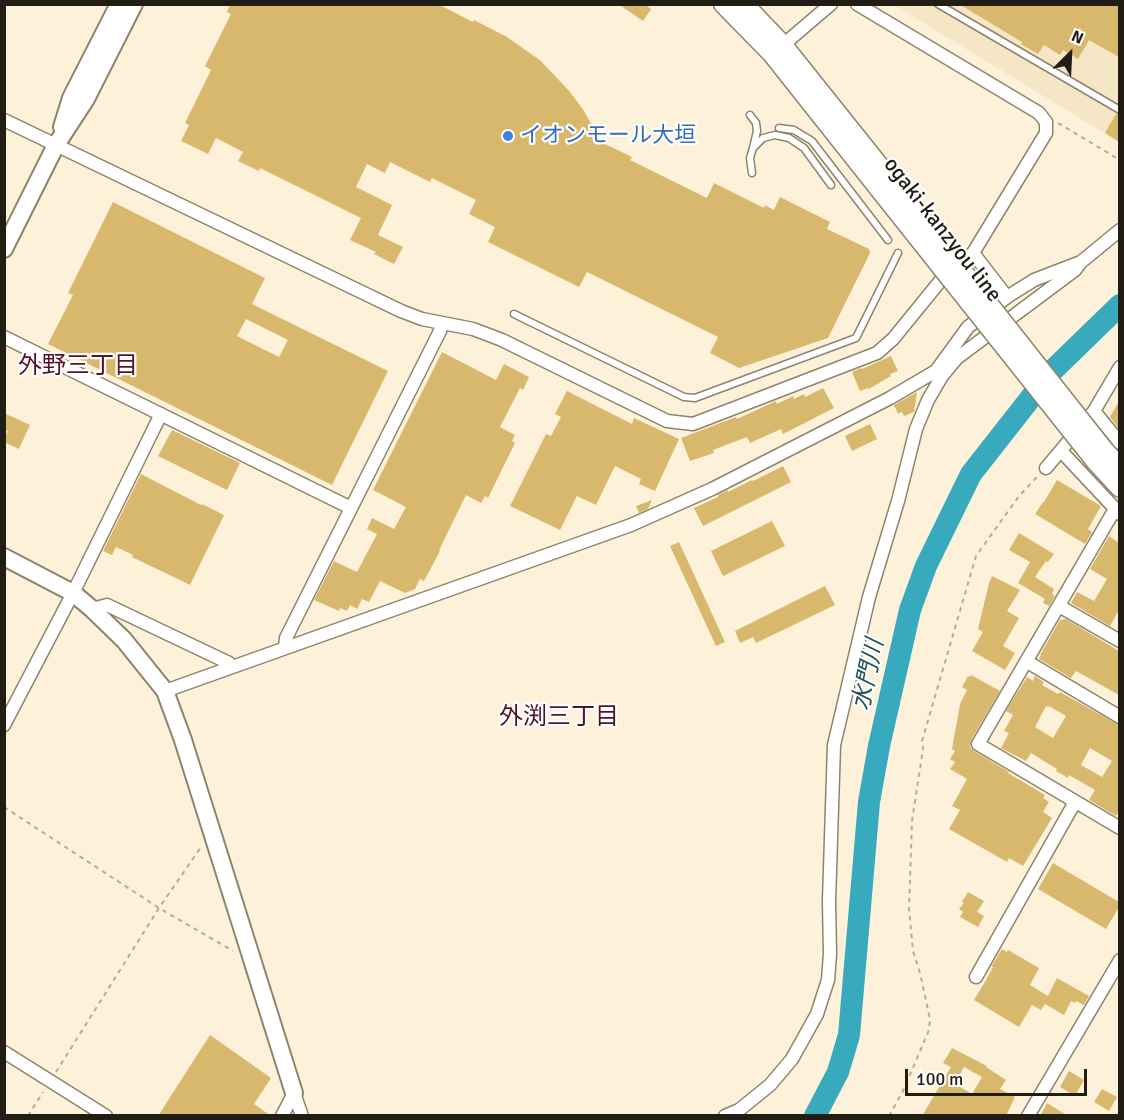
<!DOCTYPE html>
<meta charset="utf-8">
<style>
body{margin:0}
#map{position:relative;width:1124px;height:1120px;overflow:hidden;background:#fdf2d9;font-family:Signika,sans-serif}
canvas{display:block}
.frame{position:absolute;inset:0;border:6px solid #211d14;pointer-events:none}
.north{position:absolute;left:1040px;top:24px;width:60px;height:60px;-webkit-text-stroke:4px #fff;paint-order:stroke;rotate:24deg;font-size:16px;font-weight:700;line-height:24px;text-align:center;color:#211d14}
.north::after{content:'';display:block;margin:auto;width:21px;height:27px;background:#211d14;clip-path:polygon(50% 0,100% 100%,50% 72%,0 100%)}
.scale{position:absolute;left:905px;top:1069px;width:182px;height:27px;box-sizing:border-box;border:3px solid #211d14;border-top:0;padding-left:8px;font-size:18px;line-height:21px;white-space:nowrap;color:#211d14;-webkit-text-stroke:4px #fff;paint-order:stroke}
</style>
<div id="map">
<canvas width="1124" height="1120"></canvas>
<div class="frame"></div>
<div class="north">N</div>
<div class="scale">100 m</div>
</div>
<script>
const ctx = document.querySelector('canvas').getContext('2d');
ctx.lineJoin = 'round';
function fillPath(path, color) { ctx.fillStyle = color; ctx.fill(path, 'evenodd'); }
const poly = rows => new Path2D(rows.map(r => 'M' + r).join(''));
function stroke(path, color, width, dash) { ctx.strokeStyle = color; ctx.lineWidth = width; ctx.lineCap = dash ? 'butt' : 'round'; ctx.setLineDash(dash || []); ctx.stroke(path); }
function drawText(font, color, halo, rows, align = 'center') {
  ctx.font = font + ' Signika,"Noto Sans JP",sans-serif'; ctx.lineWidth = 4.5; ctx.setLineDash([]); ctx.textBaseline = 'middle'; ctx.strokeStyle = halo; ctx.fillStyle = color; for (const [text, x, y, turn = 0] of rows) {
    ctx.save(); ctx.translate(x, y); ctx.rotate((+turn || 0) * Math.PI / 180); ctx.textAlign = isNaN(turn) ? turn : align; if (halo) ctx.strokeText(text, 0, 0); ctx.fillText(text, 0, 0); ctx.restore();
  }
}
fillPath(poly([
 [894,5,1119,5,1119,142]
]), '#f5e6c6');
stroke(poly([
 [815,1116,838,1072,849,1035,869,802,879,746,910,610,926,566,971,474,1051,372,1120,305]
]), '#38aabd', 22);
fillPath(poly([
 [230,4,438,4,473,22,474,20,507,37,541,61,570,92,584,111,601,142,632,157,630,160,707,198,714,183,764,208,765,205,774,210,780,197,830,222,827,229,869,249,870,253,828,338,739,368,710,353,718,337,587,272,579,287,488,242,495,227,469,214,476,200,432,178,430,182,390,162,385,173,367,164,356,187,392,205,378,235,403,247,394,264,374,254,376,252,350,240,361,218,260,168,259,171,238,161,243,152,216,138,208,154,181,141,189,125,185,123,211,70,205,66,231,14,227,12],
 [618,4,644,4,651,9,643,21],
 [959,4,1119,4,1119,57,1089,40,1078,59,1063,50,1060,55,1044,45,1038,54,1021,44,1022,42],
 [1116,114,1119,115,1119,142,1105,133],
 [113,202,265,278,252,304,388,371,332,485,48,344,73,295,68,293],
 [246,319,288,340,279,357,237,336],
 [442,352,496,380,504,364,529,377,523,390,520,388,500,427,515,435,512,441,515,443,488,498,485,496,481,503,466,495,444,540,439,551,440,551,424,581,420,579,415,589,405,593,380,581,369,602,362,599,357,609,350,605,347,611,340,608,339,611,314,600,334,561,357,572,377,534,367,529,372,518,394,529,406,507,373,490],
 [891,356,898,371,890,374,891,376,869,389,868,388,860,391,852,372,861,368,862,369],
 [823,388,834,408,783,434,781,429,750,443,747,437,713,450,714,453,690,461,681,438,736,417,737,419,776,401,777,404,793,396,794,399,804,394,805,397],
 [567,391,632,424,634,418,679,439,655,491,639,484,641,479,615,466,596,505,577,496,560,530,510,506,546,434,551,436,561,417,555,414],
 [917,392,914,412,904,416,902,412,898,414,894,405],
 [1119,401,1119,429,1110,417],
 [4,413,30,425,19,449,4,442,4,438,8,431,4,430],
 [870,424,877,439,852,451,845,436],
 [172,430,240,463,227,490,158,456],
 [783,466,791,482,703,526,694,508,718,497,718,495,728,490,728,492,752,480,753,481],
 [141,474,201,505,202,504,224,515,190,585,132,557,133,555,116,547,112,555,103,551],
 [1057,480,1101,506,1088,529,1092,532,1085,544,1035,514,1043,502,1044,502],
 [652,500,648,509,639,513,636,506],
 [772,521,785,546,723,576,711,551],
 [1019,533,1054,554,1048,562,1046,561,1035,577,1054,589,1052,594,1055,596,1049,606,1043,603,1045,599,1018,583,1030,562,1009,550],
 [1109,536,1119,543,1119,610,1110,626,1071,603,1077,592,1094,601,1107,579,1090,569],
 [679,542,725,642,716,646,670,546],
 [992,576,1020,590,1007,611,1019,618,1003,646,1015,653,1005,670,972,651,983,632,978,629,989,583],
 [825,586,835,605,756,643,753,637,740,643,735,631],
 [1066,619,1119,651,1119,695,1076,671,1071,678,1039,659,1041,655,1040,655,1060,620],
 [971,675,1000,691,971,740,970,747,974,751,1009,772,1008,773,1045,795,1043,798,1049,802,1043,812,1052,818,1023,866,1009,858,1007,862,949,829,960,810,952,806,967,779,950,769,955,762,950,759,955,751,952,749,960,704,967,690,962,687,968,676,970,677],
 [1035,676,1044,682,1042,685,1058,694,1060,692,1119,725,1119,811,1116,816,1089,800,1095,790,1069,775,1068,778,1056,771,1057,769,1031,753,1026,761,1001,748,1009,733,1004,731,1013,715,1006,711,1027,677,1033,681],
 [1046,706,1049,707,1049,706,1066,716,1053,738,1035,727],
 [1090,748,1112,761,1102,777,1081,765],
 [1053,863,1119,902,1119,907,1106,929,1038,889],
 [968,892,984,901,977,912,984,916,978,927,960,917,963,912,959,909,964,903,962,902],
 [1002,949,1007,952,1008,950,1039,968,1030,985,1048,996,1057,978,1089,996,1084,1005,1076,1001,1075,1003,1071,1001,1064,1015,1045,1004,1041,1010,1032,1005,1019,1027,974,1000,986,980,993,967,991,967],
 [210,1035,271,1078,254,1104,271,1116,158,1116],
 [952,1048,987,1066,986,1067,1006,1080,1000,1089,1015,1097,1006,1116,922,1116,951,1067,943,1063],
 [964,1067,982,1077,972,1094,955,1084],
 [1069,1071,1084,1080,1075,1096,1060,1087],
 [1102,1089,1117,1097,1109,1111,1094,1102],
 [1047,1103,1068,1116,1040,1116]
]), '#d8b86c');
const lane = poly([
 [938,4,1120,110],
 [750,115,756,123,757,131,753,148],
 [779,128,794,130,812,141,888,240],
 [752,173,750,158,753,148,763,138,775,135,789,138,804,148,831,185],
 [514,314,684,397,695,398,856,338,898,253]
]);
const street = poly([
 [783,45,831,4],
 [4,120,401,311,422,319,473,329,502,340,667,421,693,424,877,353,893,339,941,280,973,253,1046,133,1046,122,1039,113,857,4],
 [973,253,1007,297,1034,280,1078,263],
 [4,337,351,508],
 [1094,411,1120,443],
 [1061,451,1120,514],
 [1046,468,1094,411,1120,367],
 [1115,509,978,744,1120,828],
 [1059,606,1120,641],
 [92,609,107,605,229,663,232,667],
 [285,648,286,638,440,331,441,323],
 [1026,661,1120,717],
 [165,691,631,525,712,489,890,398,936,371,968,327,1007,297],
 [4,725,73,593,161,414],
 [976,977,1075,802],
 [4,1052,106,1116],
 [294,1093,302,1116],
 [282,1116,294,1093],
 [725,1116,739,1110,770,1085,792,1059,817,1014,828,980,830,954,829,901,834,745,869,597,898,501,916,429,928,400,942,376,957,358,1075,270,1081,262,1120,230],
 [1028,1116,1120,960]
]);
const secondary = poly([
 [62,127,71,98,119,4],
 [4,249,56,145,86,99,134,4],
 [4,557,73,593,92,609,124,640,165,691,183,740,294,1093]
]);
const primary = poly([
 [723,4,772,54,879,189],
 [744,4,783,45,890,179],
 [1105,451,1120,467],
 [1096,462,1120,488]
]);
stroke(lane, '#8e846d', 9);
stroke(street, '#8e846d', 15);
stroke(secondary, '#8e846d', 20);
stroke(primary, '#8e846d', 21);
stroke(poly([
 [1058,123,1120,160],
 [4,807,159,908,233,951],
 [56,1072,159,908,201,847],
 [28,1116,43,1092],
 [889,1116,903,1091,929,1030,930,1019,920,973,913,951,909,909,912,821,923,749,922,741,976,556,1019,496,1038,476]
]), '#b4ab98', 2, [4.5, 4.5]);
stroke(lane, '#fff', 6);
stroke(street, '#fff', 12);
stroke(secondary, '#fff', 16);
stroke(primary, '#fff', 18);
const primaryBridge = poly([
 [890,179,1105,451],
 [879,189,1096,462]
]);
stroke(primaryBridge, '#8e846d', 21, []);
stroke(primaryBridge, '#fff', 18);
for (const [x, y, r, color] of [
 [508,136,6,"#3f7fe0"]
]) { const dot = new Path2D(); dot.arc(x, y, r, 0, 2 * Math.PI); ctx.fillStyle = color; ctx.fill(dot); stroke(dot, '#fff', 2); }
drawText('22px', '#366cbe', '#fff', [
 ["イオンモール大垣",520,136]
], 'left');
drawText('22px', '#211d14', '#fff', [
 ["ogaki-kanzyou line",942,230,52]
]);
drawText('24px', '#551126', '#fff', [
 ["外野三丁目",78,367],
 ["外渕三丁目",559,718]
]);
drawText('italic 24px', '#22525a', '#fff', [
 ["水門川",869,675,-78]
]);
</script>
